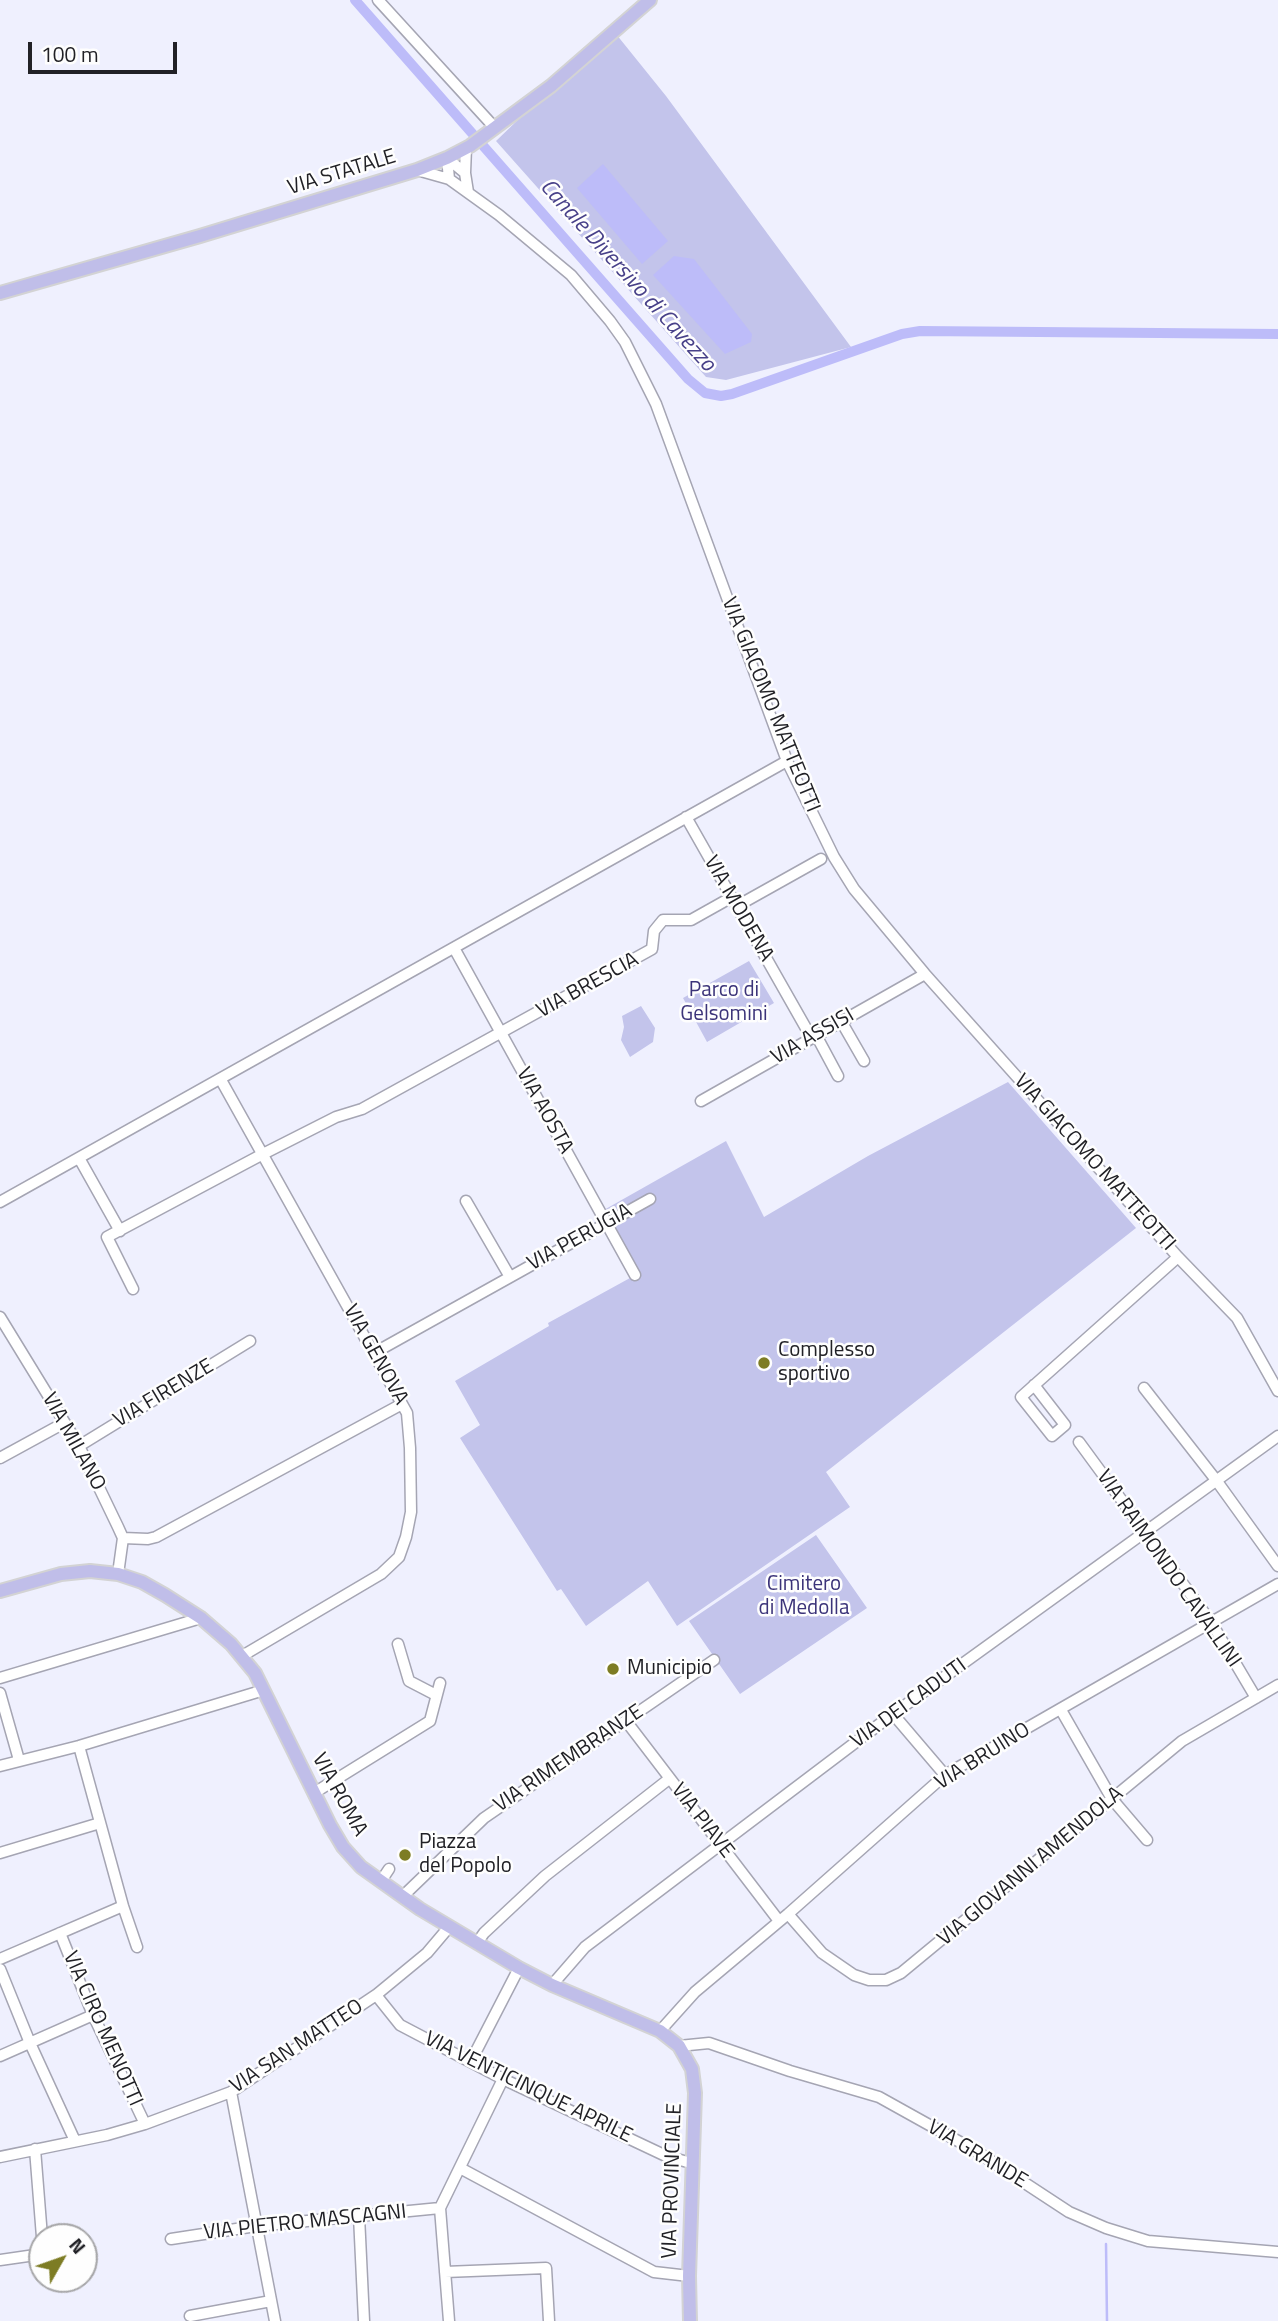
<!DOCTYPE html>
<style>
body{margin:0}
#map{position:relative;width:1278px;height:2321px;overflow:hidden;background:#eff0fe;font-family:"Titillium Web",sans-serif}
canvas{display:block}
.north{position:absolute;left:28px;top:2223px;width:70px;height:70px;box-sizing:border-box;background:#fefefe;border:2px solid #a6a6a8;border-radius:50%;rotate:50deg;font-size:19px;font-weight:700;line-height:28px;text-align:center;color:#212126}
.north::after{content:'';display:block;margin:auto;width:24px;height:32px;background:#7d7c24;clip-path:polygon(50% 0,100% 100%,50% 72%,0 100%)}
.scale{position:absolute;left:28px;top:42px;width:149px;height:32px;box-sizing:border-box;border:4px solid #212126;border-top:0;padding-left:9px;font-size:21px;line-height:24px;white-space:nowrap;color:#212126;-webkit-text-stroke:5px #fefefe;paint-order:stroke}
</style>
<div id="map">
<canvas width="1278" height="2321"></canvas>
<div class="north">N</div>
<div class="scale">100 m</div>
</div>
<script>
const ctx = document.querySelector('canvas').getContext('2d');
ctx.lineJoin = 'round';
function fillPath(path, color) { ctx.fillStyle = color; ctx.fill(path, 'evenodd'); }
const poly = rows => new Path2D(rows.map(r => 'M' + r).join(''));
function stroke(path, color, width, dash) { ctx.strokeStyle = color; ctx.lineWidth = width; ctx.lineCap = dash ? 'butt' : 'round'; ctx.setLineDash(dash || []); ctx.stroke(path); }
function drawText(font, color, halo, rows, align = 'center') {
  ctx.font = font + ' "Titillium Web",sans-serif'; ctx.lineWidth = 5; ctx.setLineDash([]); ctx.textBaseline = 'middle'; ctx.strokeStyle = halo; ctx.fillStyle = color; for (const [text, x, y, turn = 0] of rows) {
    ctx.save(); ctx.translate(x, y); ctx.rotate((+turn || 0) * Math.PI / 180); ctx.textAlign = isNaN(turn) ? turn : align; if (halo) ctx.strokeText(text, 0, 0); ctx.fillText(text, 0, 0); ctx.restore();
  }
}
fillPath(poly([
 [612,29,666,96,851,347,726,380,706,377,496,141],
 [749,961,774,1003,707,1042,683,998],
 [641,1006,655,1028,653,1042,630,1057,621,1040,624,1027,622,1016],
 [1008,1082,1136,1228,826,1472,850,1507,677,1626,648,1581,586,1626,561,1589,557,1591,460,1438,480,1425,455,1381,549,1326,548,1323,630,1278,595,1215,726,1141,764,1217,868,1156],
 [816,1535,867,1608,740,1694,689,1621]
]), '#c3c4eb');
fillPath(poly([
 [603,164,668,241,642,264,577,188],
 [674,256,694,259,752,334,751,342,725,354,653,275]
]), '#bdbcf9');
stroke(poly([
 [1106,2244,1107,2321]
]), '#bdbcf9', 2.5);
stroke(poly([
 [355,0,688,379,705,393,721,396,732,394,902,334,920,331,1278,334]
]), '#bdbcf9', 10);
const minor = poly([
 [378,0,495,128],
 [466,148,465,173,468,192],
 [417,170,449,179,499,215,571,275,610,321,625,342,656,404,787,761,834,857,854,889,925,974,1178,1257,1237,1318,1278,1391],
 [449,179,447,158,465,173],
 [686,817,811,1037],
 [737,906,821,859],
 [454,948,635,1275],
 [841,1021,864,1061],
 [816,1035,838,1076],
 [221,1080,407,1413,410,1448,411,1512,406,1537,399,1557,381,1574,242,1656],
 [701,1101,925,974],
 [79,1158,120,1231],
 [466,1201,510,1277],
 [0,1202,787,761],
 [133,1289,107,1237,263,1154,336,1117,362,1109,652,949,654,931,663,920,691,920,732,897],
 [0,1317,79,1446,118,1527,123,1538,118,1574],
 [374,1353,650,1199],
 [1034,1385,1065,1425,1052,1436,1021,1397,1178,1257],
 [1144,1388,1216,1480,1278,1566],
 [1079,1442,1211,1622,1256,1698],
 [79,1446,250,1341],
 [0,1458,64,1423],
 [123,1538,148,1539,156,1537,402,1404],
 [398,1644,409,1681,436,1695],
 [0,1678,201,1618],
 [0,1693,19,1760],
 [1061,1710,1112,1799,1147,1840],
 [893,1714,945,1775],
 [626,1721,779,1921],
 [79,1746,123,1906,137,1947],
 [0,1766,79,1746,264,1690],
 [314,1793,430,1721,440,1683],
 [0,1853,100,1823],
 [381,1881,389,1869],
 [402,1897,484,1818,714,1660],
 [788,1914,822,1953,854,1975,869,1980,886,1980,901,1973,1182,1741,1278,1685],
 [60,1933,93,2015,145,2124],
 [477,1943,484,1933,545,1876,669,1779],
 [0,1959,123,1906],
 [0,1969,30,2043,75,2141],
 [552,1985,585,1947,893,1714,1278,1436],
 [376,1995,400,2025,503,2079,666,2156,691,2163],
 [660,2031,695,1992,788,1914,945,1775,1278,1584],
 [679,2046,709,2043,790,2071,879,2097,976,2151,1069,2212,1106,2228,1148,2241,1278,2252],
 [0,2056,93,2015],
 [471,2061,519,1968],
 [231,2092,275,2321],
 [35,2149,42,2237],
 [0,2157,107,2135,145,2124,231,2092,376,1995,427,1953,449,1927],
 [460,2168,654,2272,689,2276],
 [359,2216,364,2321],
 [171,2239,256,2226,440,2208],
 [0,2260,42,2254],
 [445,2272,546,2268,549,2321],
 [190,2316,271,2301],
 [449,2321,440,2208,503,2079]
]);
const major = poly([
 [0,293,200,236,417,170,447,158,470,146,551,86,650,0],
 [0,1591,61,1574,90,1571,118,1574,142,1582,165,1595,201,1618,231,1644,255,1673,330,1825,343,1847,361,1867,420,1909,519,1968,552,1985,660,2031,679,2046,692,2069,695,2093,689,2276,690,2321]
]);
stroke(minor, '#a5a5b3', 13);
stroke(major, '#d3d3d4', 16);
stroke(minor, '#fff', 10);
stroke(major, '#c0bee9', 12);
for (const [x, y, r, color] of [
 [764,1363,7,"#7d7c24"],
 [613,1669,7,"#7d7c24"],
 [405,1855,7,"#7d7c24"]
]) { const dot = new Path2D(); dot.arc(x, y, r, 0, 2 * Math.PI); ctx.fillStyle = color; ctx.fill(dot); stroke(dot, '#fefefe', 2.5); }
drawText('21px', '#212126', '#fefefe', [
 ["VIA STATALE",342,173,-17],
 ["VIA GIACOMO MATTEOTTI",770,705,68],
 ["VIA MODENA",738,909,60],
 ["VIA BRESCIA",588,986,-29],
 ["VIA ASSISI",813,1037,-30],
 ["VIA AOSTA",544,1111,61],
 ["VIA GIACOMO MATTEOTTI",1094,1163,48],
 ["VIA PERUGIA",580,1238,-29],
 ["VIA GENOVA",375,1355,61],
 ["VIA FIRENZE",164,1394,-31],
 ["VIA MILANO",73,1442,61],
 ["VIA RAIMONDO CAVALLINI",1168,1569,55],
 ["VIA DEI CADUTI",909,1704,-36],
 ["VIA BRUINO",983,1757,-32],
 ["VIA RIMEMBRANZE",569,1759,-34],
 ["VIA ROMA",339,1795,61],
 ["VIA PIAVE",702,1821,52],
 ["VIA GIOVANNI AMENDOLA",1031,1867,-40],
 ["VIA CIRO MENOTTI",102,2029,66],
 ["VIA SAN MATTEO",297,2047,-33],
 ["VIA VENTICINQUE APRILE",528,2088,26],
 ["VIA GRANDE",977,2155,31],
 ["VIA PROVINCIALE",673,2181,-88],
 ["VIA PIETRO MASCAGNI",305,2223,-6]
]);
drawText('21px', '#3b3379', '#fefefe', [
 ["Parco di",724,991],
 ["Gelsomini",724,1015],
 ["Cimitero",804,1585],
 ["di Medolla",804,1609]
]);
drawText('21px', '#212126', '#fefefe', [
 ["Complesso",778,1351],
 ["sportivo",778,1375],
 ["Municipio",627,1669],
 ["Piazza",419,1843],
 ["del Popolo",419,1867]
], 'left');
drawText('italic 23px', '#484189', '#fefefe', [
 ["Canale Diversivo di Cavezzo",627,276,48]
]);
</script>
